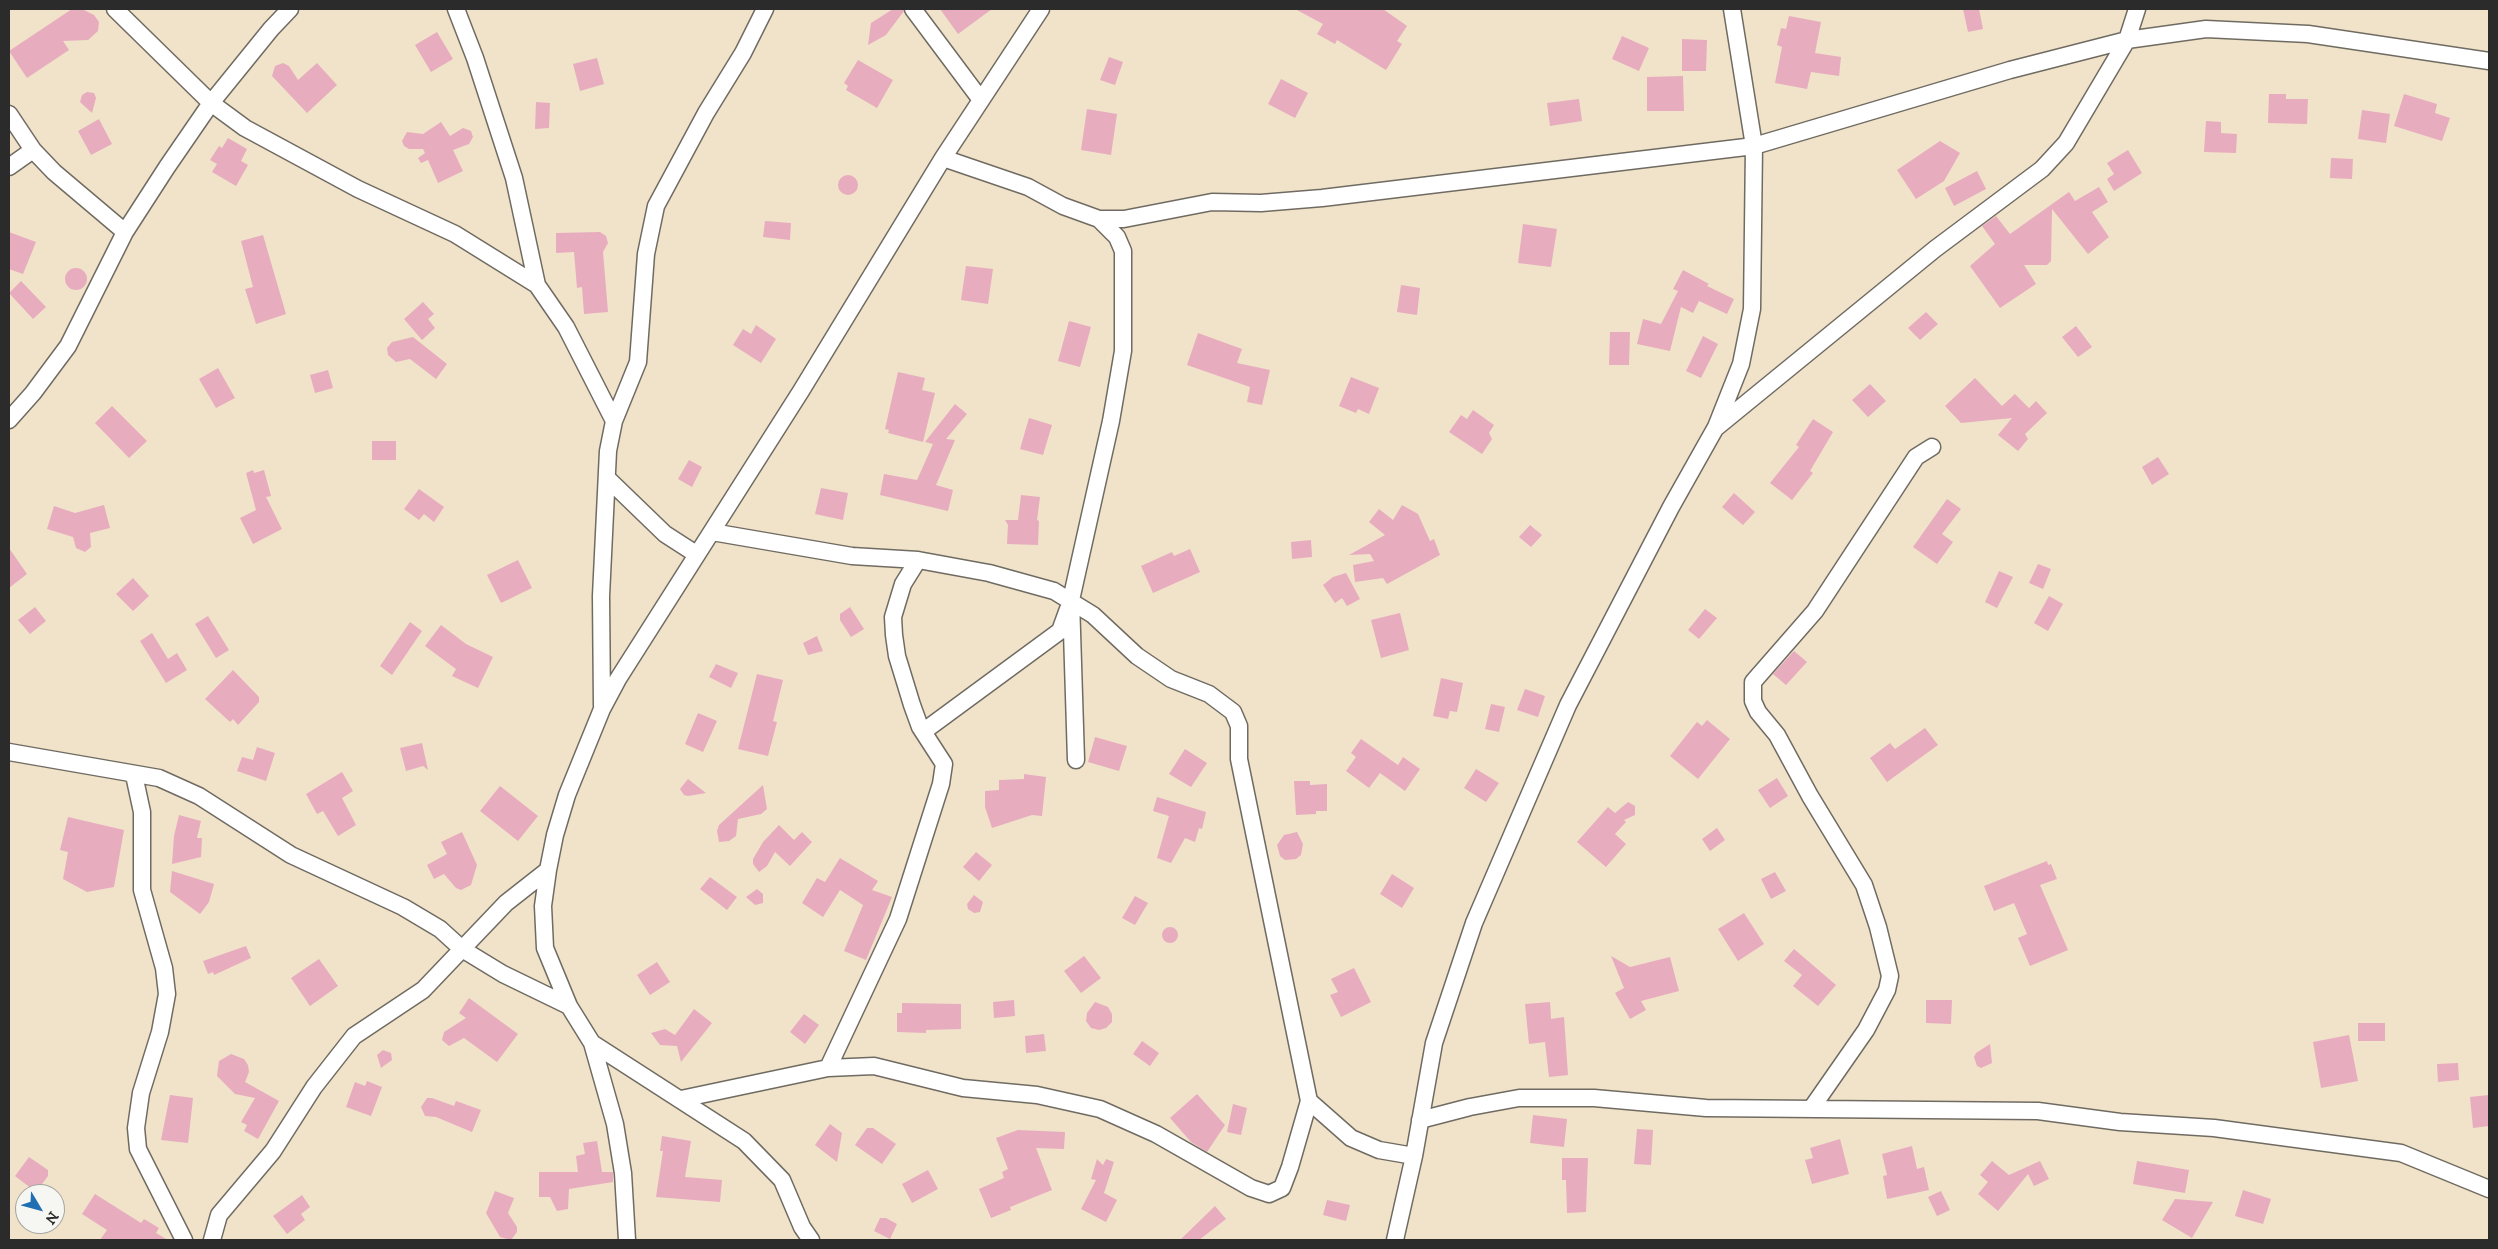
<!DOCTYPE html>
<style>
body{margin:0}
#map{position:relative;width:2498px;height:1249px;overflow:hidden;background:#f0e3c9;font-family:"IM FELL DW Pica",serif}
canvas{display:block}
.frame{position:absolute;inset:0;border:10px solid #2b2b2b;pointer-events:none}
.north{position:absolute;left:15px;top:1184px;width:50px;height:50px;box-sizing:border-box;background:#f6f6f2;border:1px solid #a5a5a2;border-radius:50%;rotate:127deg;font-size:14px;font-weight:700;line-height:20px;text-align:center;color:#2b2b2b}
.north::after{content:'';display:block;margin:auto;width:18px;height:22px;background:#1f6fb2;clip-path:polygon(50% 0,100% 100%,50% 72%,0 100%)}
</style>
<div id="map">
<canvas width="2498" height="1249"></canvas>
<div class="frame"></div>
<div class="north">N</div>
</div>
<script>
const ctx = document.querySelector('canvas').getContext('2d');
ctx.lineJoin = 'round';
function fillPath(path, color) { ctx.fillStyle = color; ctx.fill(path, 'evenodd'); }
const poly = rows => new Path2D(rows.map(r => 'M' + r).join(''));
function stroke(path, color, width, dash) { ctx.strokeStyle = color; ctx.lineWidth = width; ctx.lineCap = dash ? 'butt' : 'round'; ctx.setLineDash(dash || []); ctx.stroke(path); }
fillPath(poly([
 [72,9,82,9,94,15,99,22,98,31,88,40,63,41,69,50,27,78,9,51],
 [893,9,903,9,904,11,886,35,868,45,871,23],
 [940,9,992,9,958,34],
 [1295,9,1383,9,1407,26,1397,41,1402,44,1386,70,1337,40,1335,44,1317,34,1323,24],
 [1963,9,1979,9,1983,29,1968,32],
 [1789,16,1821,22,1815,53,1841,57,1839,76,1811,72,1807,89,1775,83,1782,47,1777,45,1781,28,1786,29],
 [437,32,453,59,431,72,415,45],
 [1622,36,1649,48,1639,71,1612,59],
 [1682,39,1707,40,1706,71,1682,71],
 [1109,57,1123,62,1115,85,1100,80],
 [597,58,604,84,580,91,573,64],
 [858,60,893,80,877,108,846,90,848,86,844,83],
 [283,63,289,66,298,80,317,63,337,85,307,113,272,76,275,66],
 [1683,76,1684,111,1647,111,1647,77],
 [1281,79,1308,93,1295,118,1268,104],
 [87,92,94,93,96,98,92,113,80,102,82,95],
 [2269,94,2286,94,2286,99,2308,99,2307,124,2268,123],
 [2404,94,2437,104,2435,113,2450,118,2442,141,2394,126],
 [1579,99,1582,121,1550,126,1547,103],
 [536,102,550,103,549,128,535,129],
 [1087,109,1117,114,1111,155,1081,150],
 [2362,110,2390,114,2386,143,2358,139],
 [99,119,112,144,91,155,78,131],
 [2206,121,2221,122,2221,133,2237,134,2236,153,2204,152],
 [441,122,450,136,463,128,471,131,473,137,469,144,453,150,463,171,438,183,428,160,421,163,418,158,425,153,423,149,409,149,404,146,402,141,407,132,423,134],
 [228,138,247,149,241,161,248,165,236,186,212,172,217,164,210,160,219,146,222,148],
 [1940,141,1960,153,1944,181,1916,199,1897,170],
 [2128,150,2142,173,2114,191,2107,179,2114,174,2107,163],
 [2331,158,2353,159,2352,179,2330,178],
 [1977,171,1986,189,1954,206,1945,188],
 '838 185a10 10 0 1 1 20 0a10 10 0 1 1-20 0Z',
 [2099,187,2108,202,2092,212,2109,237,2088,254,2052,209,2051,261,2047,265,2024,265,2036,284,2000,308,1970,266,1995,244,1982,226,1996,216,2010,234,2069,192,2075,201],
 [765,221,791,223,790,240,763,237],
 [1523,224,1557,229,1551,267,1518,263],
 [9,232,36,242,23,274,9,269],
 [600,232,606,236,608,243,603,252,608,312,584,314,582,287,577,288,574,252,556,253,556,233],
 [263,235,286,314,256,324,245,289,253,287,241,241],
 [966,266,993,269,988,304,961,300],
 '65 279a11 11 0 1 1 22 0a11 11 0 1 1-22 0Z',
 [1683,270,1709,284,1707,286,1734,299,1727,314,1699,301,1693,313,1681,307,1670,351,1637,344,1643,319,1661,324,1678,291,1673,289],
 [21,281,46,307,33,319,9,293],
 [1401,285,1420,288,1417,315,1397,312],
 [423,302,434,314,428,319,435,328,422,340,404,319],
 [1926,312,1938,324,1920,340,1908,328],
 [1069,321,1091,327,1080,367,1058,361],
 [756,325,776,339,761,363,733,345,743,329,751,334],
 [2076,326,2092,347,2078,357,2062,337],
 [1610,332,1630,332,1629,365,1609,365],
 [1198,333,1242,349,1237,363,1270,370,1262,405,1247,402,1250,387,1187,365],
 [1703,336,1718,344,1701,378,1686,371],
 [413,337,447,364,436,379,410,359,396,362,388,355,387,348,392,342],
 [218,368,235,398,216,408,199,379],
 [328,370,333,388,315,393,310,375],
 [898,372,925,378,922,390,935,393,923,442,888,433,889,430,885,429],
 [1351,377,1379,388,1369,414,1358,409,1356,413,1339,406],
 [1975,378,2002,406,2015,394,2029,408,2036,401,2047,413,2025,434,2028,439,2018,451,1998,435,2012,418,1961,423,1945,406],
 [1870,384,1886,401,1868,417,1852,400],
 [955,404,967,414,946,439,955,440,936,485,953,490,948,511,880,495,884,474,917,480,933,444,925,442],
 [112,406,147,441,129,458,95,423],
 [1473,410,1494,425,1489,433,1492,439,1482,454,1449,432,1461,415,1467,419],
 [1029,418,1052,425,1043,455,1020,449],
 [1813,419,1833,432,1810,471,1813,473,1792,500,1770,483,1799,447,1796,445],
 [372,441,396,441,396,460,372,460],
 [2158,457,2169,474,2152,485,2142,467],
 [689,460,702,467,692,487,678,479],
 [253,470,254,473,264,470,271,496,266,497,282,529,253,544,240,518,256,510,246,473],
 [821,488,848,493,843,520,815,514],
 [419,489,444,507,434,522,424,514,419,520,404,509],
 [1734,493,1755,512,1743,525,1722,507],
 [1021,495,1040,497,1037,520,1039,521,1038,545,1007,544,1008,525,1005,520,1018,520],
 [1947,499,1961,509,1942,534,1953,542,1937,564,1913,547],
 [104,505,110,528,90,533,91,547,85,552,76,548,73,537,47,529,54,506,75,513],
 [1402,505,1418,514,1430,541,1434,539,1440,555,1387,584,1383,578,1355,582,1353,565,1374,561,1370,554,1349,555,1385,535,1369,522,1379,509,1393,520],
 [1530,525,1542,535,1531,547,1519,537],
 [1311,540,1312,557,1292,559,1291,542],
 [9,548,27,574,9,588],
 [1190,549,1200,572,1153,593,1141,566,1172,552,1174,556],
 [518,560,532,588,501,603,487,575],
 [2038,564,2051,569,2043,589,2029,583],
 [1999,571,2013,577,1997,608,1985,602],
 [1346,573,1360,599,1347,606,1342,598,1335,603,1323,585,1333,577],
 [133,578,149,596,133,611,116,594],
 [2049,596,2063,604,2048,631,2034,623],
 [35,607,46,621,30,634,18,620],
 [850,607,864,629,851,637,840,620,840,614],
 [1705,609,1717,618,1699,639,1688,630],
 [1400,613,1409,650,1381,658,1371,620],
 [208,616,229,650,216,658,195,624],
 [410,622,422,631,392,675,380,666],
 [441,625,466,644,493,657,478,688,452,676,456,669,425,646],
 [152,633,168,659,177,653,187,670,166,683,140,641],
 [817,636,823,651,808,655,803,643],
 [1794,651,1807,662,1786,685,1773,674],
 [716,664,738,673,731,688,709,677],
 [233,670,259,697,259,702,238,725,233,719,230,722,205,699],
 [757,674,783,680,773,721,777,722,768,756,738,749],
 [1441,678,1463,683,1457,712,1450,711,1448,719,1433,716],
 [1525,689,1545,696,1538,717,1517,710],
 [1491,704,1505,707,1499,732,1485,729],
 [698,713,717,721,703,752,685,744],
 [1707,720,1730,739,1698,779,1670,756,1697,722,1702,726],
 [1925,728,1938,745,1887,782,1870,758,1890,743,1895,749],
 [1095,737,1127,746,1119,771,1088,762],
 [1361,739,1398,765,1403,757,1420,769,1405,791,1380,773,1369,788,1346,771,1356,757,1351,753],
 [422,743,428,770,423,766,406,771,400,748],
 [257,747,275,753,266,781,237,771,242,757,253,760],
 [1185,749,1207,763,1191,787,1169,774],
 [1476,769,1499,783,1486,802,1464,788],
 [342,772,353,791,342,798,356,825,338,836,323,811,317,814,306,794],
 [1024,774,1046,777,1042,816,1032,815,992,828,985,807,985,791,999,790,999,780,1024,779],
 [1777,778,1788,796,1770,808,1758,790],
 [688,779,706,793,688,796,684,795,680,789],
 [1294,781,1310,781,1310,785,1327,784,1327,811,1316,811,1316,814,1296,815],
 [763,785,767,809,761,814,738,819,736,836,729,841,719,842,717,831,719,825],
 [500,786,538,816,518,841,480,811],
 [1157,797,1206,812,1202,829,1199,828,1195,842,1185,838,1171,863,1157,858,1169,816,1153,811],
 [1628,802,1635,806,1635,815,1624,820,1626,822,1615,834,1626,844,1606,867,1577,842,1608,807,1615,813],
 [179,815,201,821,197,838,202,838,201,857,172,864,174,836],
 [68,817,124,830,114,887,87,892,63,879,68,852,60,850],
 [779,825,794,840,802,832,812,842,790,866,775,852,767,866,759,872,753,864,753,859,763,842],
 [1717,828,1725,840,1710,851,1702,839],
 [462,832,477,865,471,885,461,890,456,888,444,874,434,879,427,865,447,854,441,842],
 [1297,832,1303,844,1301,855,1296,859,1285,860,1280,856,1277,845,1284,835],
 [976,852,992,865,979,881,963,867],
 [840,858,878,881,872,890,892,897,866,960,844,951,863,905,840,890,823,917,802,903,817,878,825,882],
 [2047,861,2048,865,2051,864,2057,879,2040,885,2068,950,2030,966,2018,938,2027,934,2014,903,1994,911,1984,886],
 [172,871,214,884,209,902,200,914,170,892],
 [1775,872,1786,891,1771,899,1761,879],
 [1392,874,1414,888,1402,908,1380,894],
 [710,877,737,897,727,910,700,889],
 [757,889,763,894,763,903,755,905,746,897],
 [974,895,983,902,980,912,974,913,968,909,967,904],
 [1135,896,1148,903,1135,925,1122,918],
 [1744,913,1764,944,1738,961,1718,929],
 '1162 935a8 8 0 1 1 16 0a8 8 0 1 1-16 0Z',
 [246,946,251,958,214,975,213,972,208,974,203,961],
 [1794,949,1836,985,1818,1006,1793,986,1802,975,1784,961],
 [1084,956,1101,978,1081,993,1064,971],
 [1611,956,1630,967,1670,957,1679,991,1641,1001,1646,1010,1630,1019,1615,993,1624,988],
 [319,959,338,986,310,1006,291,978],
 [657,962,670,982,650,995,637,975],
 [1354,968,1371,1002,1341,1017,1330,995,1338,992,1331,979],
 [469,998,518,1034,497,1062,464,1038,449,1046,442,1040,444,1032,466,1018,459,1013],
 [1014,1000,1015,1016,994,1018,993,1002],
 [1926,1000,1952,1000,1951,1024,1926,1023],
 [1095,1002,1108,1007,1112,1014,1112,1022,1106,1028,1099,1030,1091,1028,1086,1021,1087,1013],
 [1550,1002,1551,1019,1564,1017,1568,1075,1549,1077,1545,1042,1529,1044,1525,1004],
 [902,1003,961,1004,961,1029,926,1030,926,1033,897,1032,897,1013,902,1013],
 [694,1009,712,1023,681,1062,677,1046,660,1045,651,1033,665,1029,675,1035],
 [804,1014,819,1025,805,1044,790,1032],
 [2358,1023,2385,1023,2385,1041,2358,1041],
 [1044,1034,1046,1051,1026,1053,1025,1036],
 [2349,1035,2358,1081,2321,1088,2313,1042],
 [1142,1041,1159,1053,1150,1066,1133,1054],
 [1990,1044,1992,1063,1981,1068,1977,1066,1974,1057,1976,1053],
 [383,1050,391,1053,392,1060,381,1068,377,1055],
 [231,1054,244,1059,248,1065,249,1072,245,1082,279,1101,258,1139,244,1131,247,1125,241,1122,255,1098,235,1094,217,1076,219,1061],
 [2458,1063,2459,1080,2438,1082,2437,1064],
 [367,1081,382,1087,371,1116,346,1107,355,1082,365,1086],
 [1197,1094,1225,1125,1207,1152,1191,1142,1170,1118],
 [170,1095,193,1098,188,1143,161,1140],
 [2489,1095,2489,1126,2473,1128,2470,1097],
 [427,1098,432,1098,454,1106,456,1101,481,1110,472,1132,436,1117,425,1116,421,1107],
 [1233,1104,1247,1108,1241,1135,1227,1132],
 [1533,1115,1567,1119,1564,1147,1530,1143],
 [830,1124,842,1133,837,1162,815,1145],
 [867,1128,873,1128,896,1144,882,1164,855,1145],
 [1637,1129,1653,1130,1651,1165,1634,1164],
 [1018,1130,1065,1132,1064,1149,1036,1148,1052,1190,1010,1207,1011,1210,991,1218,979,1189,1004,1178,1002,1172,1008,1169,996,1138],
 [662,1136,691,1141,685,1177,722,1180,720,1202,656,1197,663,1151,660,1151],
 [1840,1139,1849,1174,1812,1184,1805,1160,1813,1158,1810,1148],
 [597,1141,602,1172,613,1172,613,1182,569,1189,568,1209,557,1211,550,1197,539,1197,539,1172,578,1172,576,1156,585,1154,583,1143],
 [1912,1146,1917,1169,1924,1167,1929,1190,1887,1199,1883,1176,1887,1175,1882,1154],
 [29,1157,48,1170,48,1176,36,1192,15,1176],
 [1562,1158,1588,1158,1586,1212,1567,1213,1566,1180,1562,1180],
 [1097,1159,1103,1165,1106,1159,1114,1162,1104,1193,1117,1200,1106,1222,1081,1209,1096,1180,1091,1179],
 [1992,1161,2009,1175,2040,1161,2049,1179,2034,1186,2028,1174,1998,1211,1978,1194,1988,1182,1980,1175],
 [2137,1161,2189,1170,2185,1193,2133,1184],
 [928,1170,938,1189,912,1203,902,1184],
 [2243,1190,2271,1199,2263,1224,2235,1216],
 [495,1191,514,1198,508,1213,517,1227,517,1232,511,1240,500,1237,486,1213],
 [1941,1191,1950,1210,1937,1216,1928,1197],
 [95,1194,141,1223,144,1219,159,1228,156,1233,168,1240,100,1240,107,1230,82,1214],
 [302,1195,310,1207,301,1214,305,1220,287,1234,273,1216],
 [2175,1199,2213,1202,2192,1238,2162,1220],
 [1327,1200,1350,1205,1346,1221,1323,1215],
 [1215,1206,1226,1219,1199,1240,1180,1240],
 [880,1218,886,1218,897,1224,890,1239,874,1231]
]), '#e8acbf');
const minor = poly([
 [115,9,211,103,245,128,358,189,455,234,537,285,566,327,614,421],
 [456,9,475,58,514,178,537,285],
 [913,9,981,100],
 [9,114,33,150,54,172,125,232],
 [943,158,1028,187,1063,206,1099,219,1124,219,1212,202,1261,203,1322,198,1754,146,2010,70,2127,40,2206,29,2308,34,2489,61],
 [9,167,33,150],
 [9,420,33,393,68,346,125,232,167,167,211,103,271,29,290,9],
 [1717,427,1935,249,2042,169,2066,143,2127,40,2137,9],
 [607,478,665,534,696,554],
 [712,532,852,556,918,560,989,573,1054,591,1093,615,1137,656,1171,679,1209,694,1233,712,1239,726,1239,759,1309,1101,1351,1138,1379,1150,1414,1156],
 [602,706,601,596,608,451,614,421,638,362,646,254,656,206,706,113,743,53,765,9],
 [924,731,1060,631,1068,609],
 [9,752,159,778,199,796,291,855,403,907,440,929,462,949,503,974,569,1006],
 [1076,760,1071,600,1111,421,1123,351,1123,251,1117,237,1099,219],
 [134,775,142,812,142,890,164,968,167,994,160,1032,141,1093,136,1128,138,1149,184,1240],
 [592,1043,744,1141,782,1180,802,1227,811,1240],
 [828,1068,898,919,941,784,944,764,920,727,912,705,897,656,894,635,893,617,903,584,918,560],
 [681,1099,828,1068,874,1066,963,1088,1037,1095,1100,1109,1156,1134,1251,1188,1269,1194,1282,1188,1290,1167,1309,1101],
 [1811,1109,1866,1030,1887,990,1890,976,1878,927,1864,885,1810,796,1777,735,1758,712,1753,701,1753,682,1815,611,1916,457,1932,447],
 [1420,1120,1470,1107,1519,1098,1594,1098,1706,1108,2038,1111,2120,1122,2214,1128,2401,1153,2489,1189],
 [212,1240,219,1215,273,1151,314,1087,354,1036,423,990,506,903,548,870],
 [627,1240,623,1173,615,1124,592,1043,569,1006,545,948,543,906,548,870,555,835,567,795,602,709,618,679,801,391,943,158,1041,9],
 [1395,1240,1414,1156,1434,1043,1474,923,1568,705,1671,507,1716,427,1741,364,1752,309,1754,146,1732,9]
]);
stroke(minor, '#706b62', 19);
stroke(minor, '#fff', 16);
</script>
